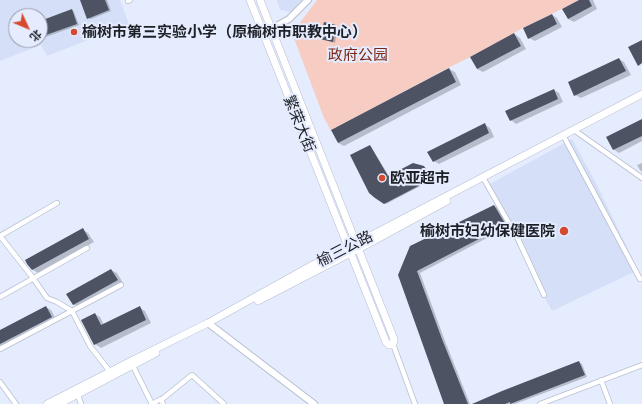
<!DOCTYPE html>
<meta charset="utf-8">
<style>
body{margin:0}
#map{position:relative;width:642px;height:404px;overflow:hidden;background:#e5ecfe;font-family:Mulish,"Noto Sans SC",sans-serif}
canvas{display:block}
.north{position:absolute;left:8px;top:8px;width:40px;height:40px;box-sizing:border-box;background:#e5ecfe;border:1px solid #959aa8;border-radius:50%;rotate:134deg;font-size:11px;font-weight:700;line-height:16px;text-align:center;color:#1d2026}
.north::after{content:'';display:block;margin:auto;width:14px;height:18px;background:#d54a2e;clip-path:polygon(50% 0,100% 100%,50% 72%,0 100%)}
</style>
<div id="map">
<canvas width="642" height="404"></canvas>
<div class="north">北</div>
</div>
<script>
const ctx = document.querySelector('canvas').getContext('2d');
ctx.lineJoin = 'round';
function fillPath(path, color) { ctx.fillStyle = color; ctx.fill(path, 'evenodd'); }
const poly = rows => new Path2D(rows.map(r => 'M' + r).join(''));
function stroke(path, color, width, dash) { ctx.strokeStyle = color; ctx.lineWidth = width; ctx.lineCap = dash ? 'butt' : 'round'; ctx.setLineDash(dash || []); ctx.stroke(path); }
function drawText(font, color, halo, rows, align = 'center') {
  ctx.font = font + ' Mulish,"Noto Sans SC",sans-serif'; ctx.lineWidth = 4; ctx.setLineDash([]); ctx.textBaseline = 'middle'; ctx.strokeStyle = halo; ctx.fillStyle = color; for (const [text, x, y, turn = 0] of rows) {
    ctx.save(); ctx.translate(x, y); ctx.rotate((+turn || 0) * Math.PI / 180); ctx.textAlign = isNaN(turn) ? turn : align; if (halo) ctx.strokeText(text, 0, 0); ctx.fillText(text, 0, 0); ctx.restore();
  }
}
fillPath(poly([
 [0,0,120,0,129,24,47,56,41,45,0,61],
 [16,16,40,16,40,40,16,40],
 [277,0,302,0,291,12,280,10],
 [572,139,596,183,638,270,552,311,486,186]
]), '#d5dff8');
fillPath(poly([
 [317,0,579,0,562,9,523,28,470,57,448,68,331,130,331,131,324,118,292,33]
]), '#f7cdc3');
fillPath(poly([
 [81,0,107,0,111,11,91,19,88,18],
 [581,0,593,0,597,9,574,22,568,19],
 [72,10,74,12,79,25,40,39,40,22],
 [552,15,557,18,562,27,535,41,529,38],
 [336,26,338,27,335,43,324,40,322,39],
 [514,34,520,38,526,49,483,72,477,69],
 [619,59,624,62,631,75,581,98,575,95],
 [449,69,455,72,461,85,344,146,338,143],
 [554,90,559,93,563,102,516,124,511,120],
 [642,120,642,141,619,153,613,149],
 [484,124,490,128,494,137,439,164,434,161],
 [371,147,389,176,424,167,426,168,432,180,386,204,375,197],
 [642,163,642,172,640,170,637,165],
 [494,206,497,207,508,227,420,273,445,341,470,404,445,404,400,275],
 [83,230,88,233,94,242,38,273,33,270,26,261],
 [111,270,117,273,123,283,79,307,73,304],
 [46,307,51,310,57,321,0,350,0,331],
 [140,308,145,311,151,323,101,348,95,344,95,314,100,317,104,325],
 [579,362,582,364,587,377,515,404,474,404]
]), '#0003');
fillPath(poly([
 [80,0,105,0,109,10,87,19],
 [579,0,589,0,592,6,568,19,562,9],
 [72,9,77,24,40,37,40,21],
 [552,14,557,24,528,39,523,28],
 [324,22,336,25,333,42,320,39],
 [514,33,521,46,477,69,470,57],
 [642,40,642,63,638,66,628,47],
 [619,58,626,71,574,96,568,82],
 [449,68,456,82,338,143,331,130],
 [554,89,558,99,510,121,505,111],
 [642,119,642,136,613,150,606,137],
 [485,123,489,133,433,162,427,152],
 [370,145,388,176,413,163,424,166,432,179,384,204,375,198,369,193,350,155],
 [494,205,506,225,417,271,442,339,468,404,444,404,398,275,410,246],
 [83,228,89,239,32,270,27,264,25,260],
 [111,269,118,280,73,305,66,294],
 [46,306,52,317,0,344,0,330],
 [140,306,146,320,94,345,81,320,95,313,101,325],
 [579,361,585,375,510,404,510,402,505,404,472,404,502,391]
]), '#4d5362');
const minor = poly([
 [128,1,130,0],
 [574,130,642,178],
 [563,135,640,279,642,279],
 [485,181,518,239,544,295],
 [0,236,33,278,47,298,57,302,72,311,90,346,111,373],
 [0,236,57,203],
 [0,297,87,248],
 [393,344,415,404],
 [0,349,121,285],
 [132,364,152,404,161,399,163,404],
 [601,380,610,404],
 [0,382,16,404],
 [77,392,81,404],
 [161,400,192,375,224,404],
 [540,404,642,365]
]);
const tertiary = poly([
 [262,32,271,29,289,19,308,0],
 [208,323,314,404]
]);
const secondary = poly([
 [250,0,384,337,386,342,389,345,391,345,393,344,394,339,260,0],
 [258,301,370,243,447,201],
 [47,404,131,361,208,323,336,252,349,247,642,94],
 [59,404,156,353]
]);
stroke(minor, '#b7bed0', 6);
stroke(tertiary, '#b7bed0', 8);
stroke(secondary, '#b7bed0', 8);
stroke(minor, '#fff', 4.5);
stroke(tertiary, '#fff', 6);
stroke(secondary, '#fff', 7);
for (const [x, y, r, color] of [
 [74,32,4,"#d54a2e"],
 [382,178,4,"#d54a2e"],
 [564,231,5,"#d54a2e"]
]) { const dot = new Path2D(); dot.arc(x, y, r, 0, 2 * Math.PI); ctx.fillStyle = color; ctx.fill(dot); stroke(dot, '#e5ecfe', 1.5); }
drawText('bold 15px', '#1d2026', '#e5ecfe', [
 ["榆树市第三实验小学（原榆树市职教中心）",82,32],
 ["欧亚超市",390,178],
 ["榆树市妇幼保健医院",555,231,"right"]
], 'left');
drawText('15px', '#7b2716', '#e5ecfe', [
 ["政府公园",358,55]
]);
drawText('15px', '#1d2026', '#e5ecfe', [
 ["繁荣大街",299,124,68],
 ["榆三公路",345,249,-27]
]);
</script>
